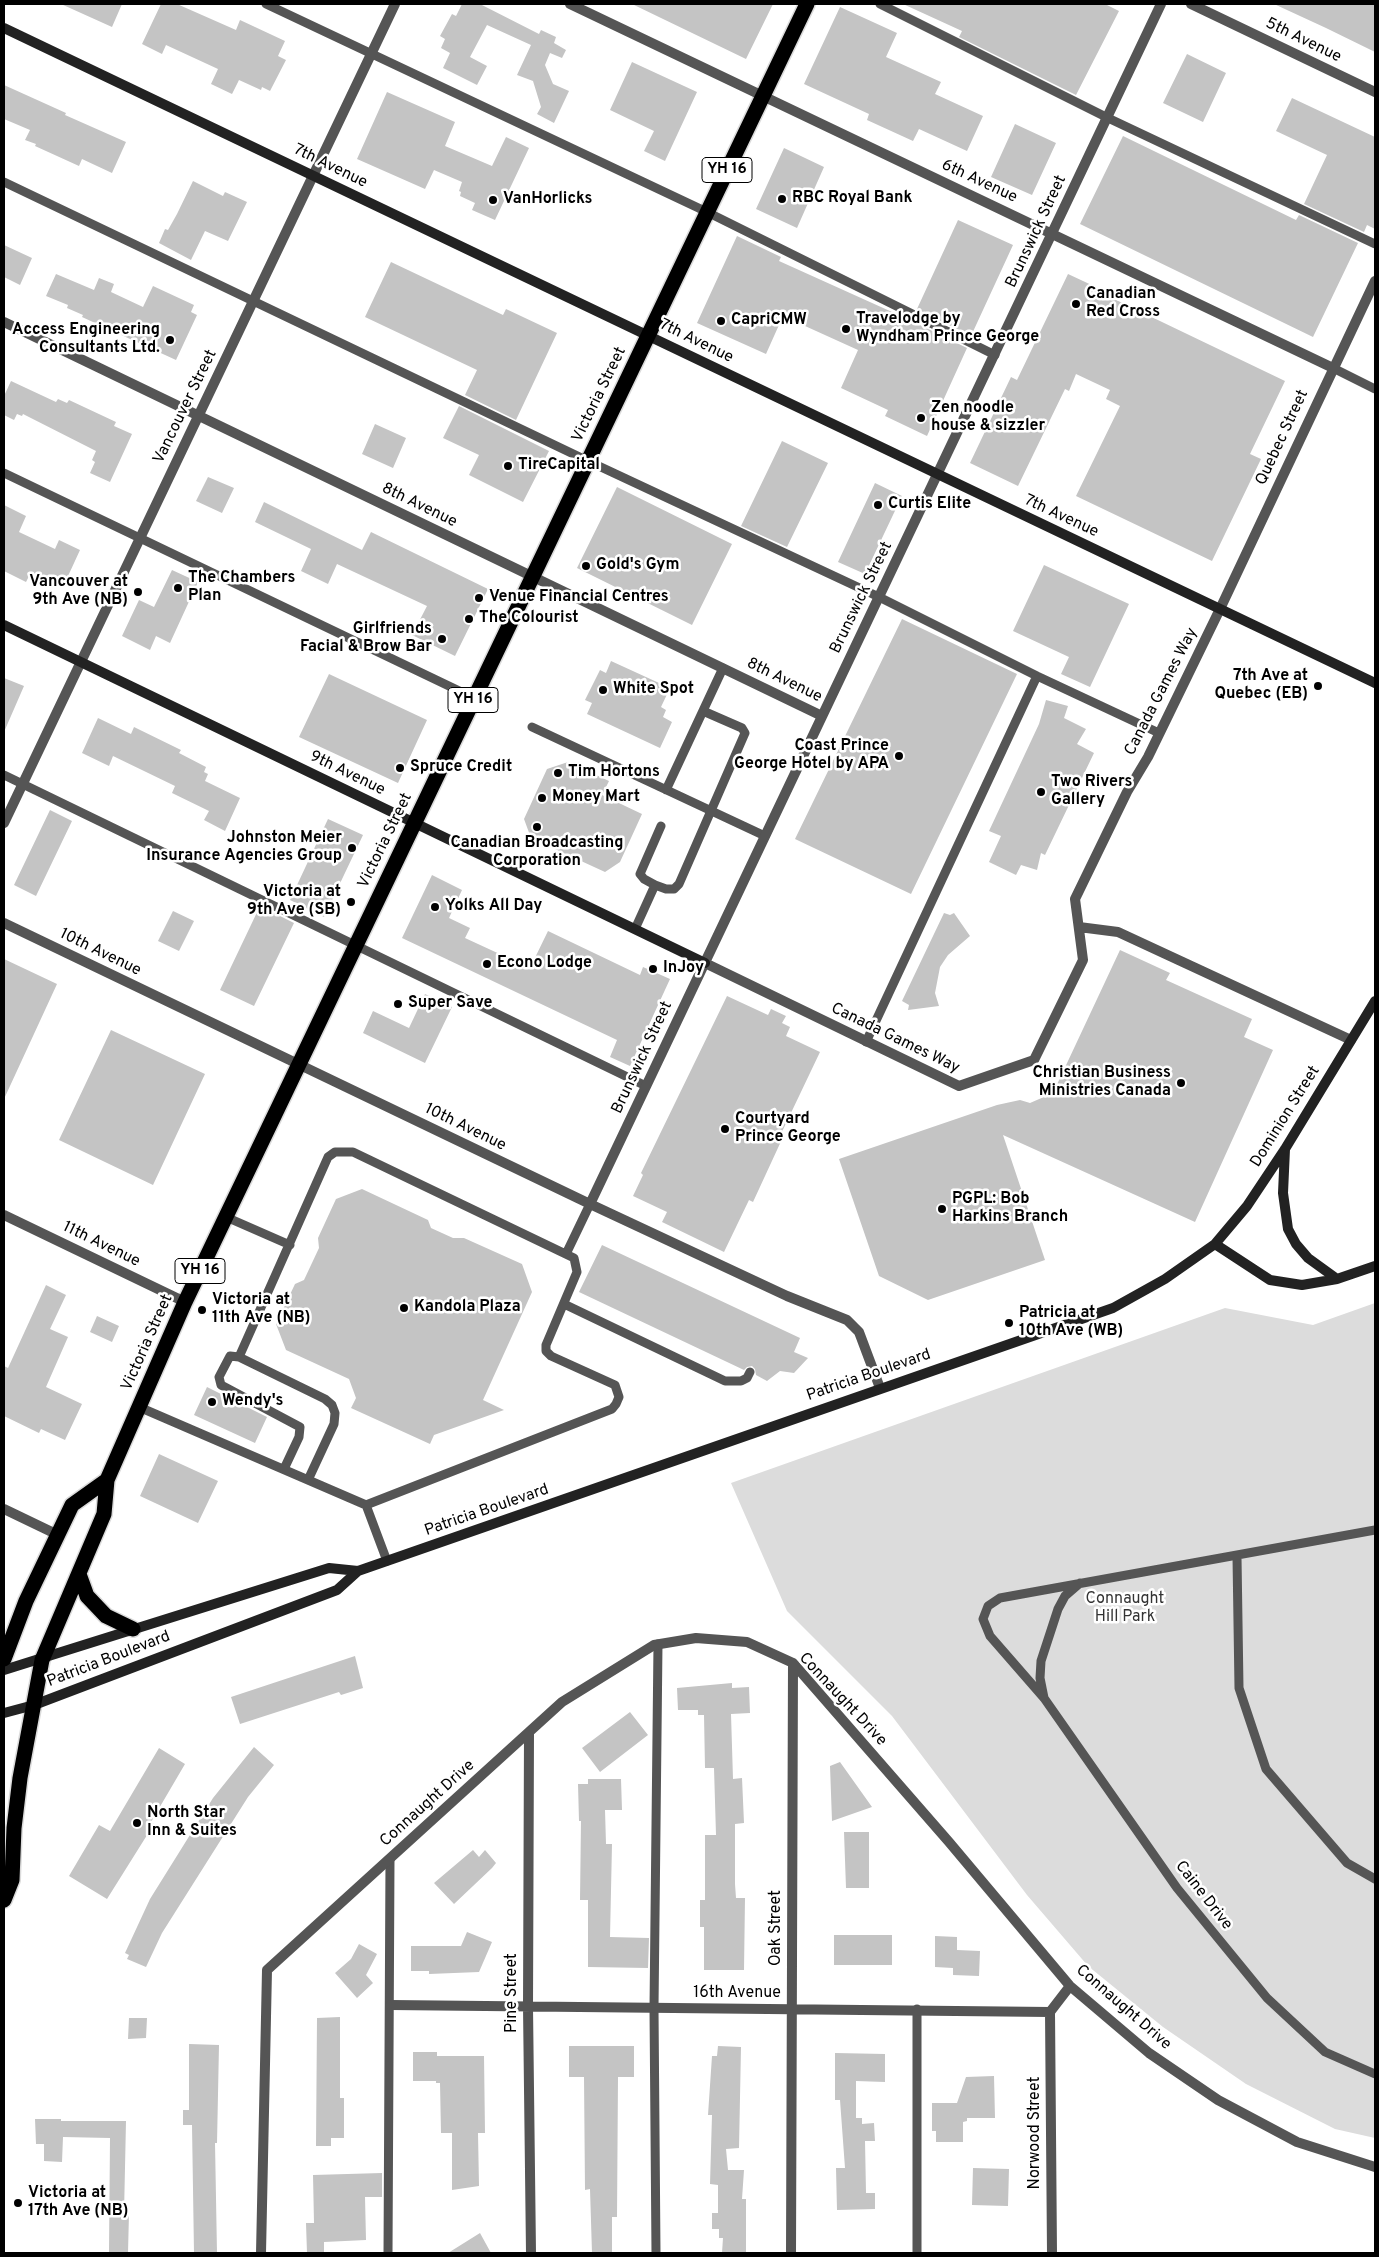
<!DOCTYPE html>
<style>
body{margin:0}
#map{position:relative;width:1379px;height:2257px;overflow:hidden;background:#fff;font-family:Overpass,sans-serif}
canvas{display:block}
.frame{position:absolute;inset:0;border:5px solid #000;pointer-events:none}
</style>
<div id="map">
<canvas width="1379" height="2257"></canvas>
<div class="frame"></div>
</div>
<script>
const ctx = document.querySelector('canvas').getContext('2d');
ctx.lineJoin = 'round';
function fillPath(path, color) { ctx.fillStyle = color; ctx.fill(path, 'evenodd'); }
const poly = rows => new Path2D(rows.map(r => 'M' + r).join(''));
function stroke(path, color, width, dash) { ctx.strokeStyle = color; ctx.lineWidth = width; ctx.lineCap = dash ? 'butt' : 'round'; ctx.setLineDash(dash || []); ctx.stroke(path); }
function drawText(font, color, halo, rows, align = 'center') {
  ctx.font = font + ' Overpass,sans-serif'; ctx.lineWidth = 5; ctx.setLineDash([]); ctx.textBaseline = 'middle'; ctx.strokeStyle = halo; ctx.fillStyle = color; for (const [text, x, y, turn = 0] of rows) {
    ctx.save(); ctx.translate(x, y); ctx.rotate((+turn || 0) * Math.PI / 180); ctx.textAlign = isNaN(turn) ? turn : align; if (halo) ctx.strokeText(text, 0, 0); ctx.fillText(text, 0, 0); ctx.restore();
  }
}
fillPath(poly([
 [1375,1303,1375,2138,1335,2129,1246,2084,1163,2027,1088,1966,1027,1895,892,1716,787,1611,731,1483,1225,1308,1313,1325]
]), '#dcdcdc');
fillPath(poly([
 [61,4,122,4,112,27],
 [161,4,177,4,236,30,240,20,285,41,278,56,286,60,270,91,262,87,261,90,239,80,232,94,211,84,218,69,166,45,162,54,142,44],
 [462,4,480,4,539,34,541,30,556,37,554,43,566,50,562,58,550,53,545,65,553,84,569,91,554,123,537,114,541,107,533,81,517,75,531,45,487,25,470,57,487,66,477,85,443,68,450,53,441,48,445,39,440,36,452,14,456,16],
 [632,4,773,4,746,59],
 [903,4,1105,4,1119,11,1076,95,959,37,962,31],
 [1274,4,1375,4,1375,52,1326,28],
 [840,7,897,33,886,57,941,82,935,94,983,116,967,151,919,129,913,141,867,120,869,114,804,84],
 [1187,54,1226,73,1203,122,1163,103],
 [632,62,697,92,665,161,644,151,654,131,610,110],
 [4,85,66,113,65,115,126,142,112,173,82,159,79,166,35,146,36,144,25,140,30,130,4,119],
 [387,92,455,122,445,146,492,166,506,137,529,148,495,220,472,210,475,203,460,196,461,192,459,191,462,182,434,170,425,189,357,159],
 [1292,98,1375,137,1375,229,1367,225,1364,232,1304,204,1327,155,1276,131],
 [1015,124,1056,143,1032,195,991,177],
 [1123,136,1296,220,1299,215,1358,243,1313,337,1080,224],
 [784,148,824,167,797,228,756,209],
 [193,181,223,196,225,192,247,202,228,241,205,231,191,260,159,243,165,229,168,230,177,214],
 [958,220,1013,245,971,336,917,309],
 [737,236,781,257,779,261,912,321,967,348,927,436,885,416,888,410,841,388,858,350,783,316,766,354,697,323],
 [4,245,32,258,20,285,4,277],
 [391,262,503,315,506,309,557,333,516,420,465,395,477,370,365,317],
 [56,274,94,290,99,278,114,284,111,292,143,307,153,286,194,305,191,312,197,315,176,360,82,317,83,315,67,308,68,305,46,296],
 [1068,274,1113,295,1112,298,1285,381,1250,454,1261,459,1212,561,1076,496,1120,406,1106,399,1110,390,1076,374,1069,391,1065,389,1018,486,970,463,1011,377,1017,380],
 [11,381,56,402,58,399,67,403,69,400,116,422,114,426,132,434,110,482,90,473,95,462,92,460,96,451,23,414,22,416,17,414,14,420,4,415,4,396],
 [459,406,549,451,523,502,469,475,479,455,443,438],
 [375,424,406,438,393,468,362,454],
 [782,441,828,463,787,547,741,526],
 [208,477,234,488,222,513,196,501],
 [875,483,902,496,865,574,838,562],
 [617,487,732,544,692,625,577,568],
 [264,502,362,550,371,532,488,589,455,656,412,635,427,606,337,564,328,584,301,571,311,549,255,522],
 [4,505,26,516,19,532,55,549,59,540,80,550,63,587,31,572,26,582,4,571],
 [1044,565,1129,604,1090,687,1061,674,1069,657,1013,631],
 [172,570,198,582,170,643,156,636,150,650,122,636,139,600,154,607],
 [902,619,1017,674,911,894,795,839],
 [611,661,670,688,661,707,666,710,663,717,672,722,660,748,587,714,592,703,585,700,600,670,606,673],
 [329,674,427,720,398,783,299,737],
 [4,678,24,686,4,732],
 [1046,700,1068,706,1064,718,1086,729,1077,744,1094,753,1045,855,1041,853,1037,870,1021,865,1016,875,989,862,1001,836,989,831,1039,724],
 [98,718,131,734,134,727,181,750,179,753,206,767,204,772,208,774,205,781,240,798,225,831,204,820,209,811,172,793,175,786,113,756,109,766,82,753],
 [568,762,609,781,602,795,642,814,620,862,605,872,531,838,524,819,547,769],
 [50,810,72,821,36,896,14,885],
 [328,819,363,835,324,917,290,900],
 [432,875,462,890,449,918,470,928,465,938,530,968,548,931,640,975,643,967,670,979,630,1066,610,1057,617,1040,402,938],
 [260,906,294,923,254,1006,220,990],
 [173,911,194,921,179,951,158,941],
 [944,913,950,915,954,913,970,936,948,955,940,967,935,993,939,1006,908,1010,909,1005,902,1001],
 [1120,950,1170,973,1166,980,1252,1019,1244,1037,1273,1050,1195,1222,1003,1135,1045,1260,928,1300,879,1276,839,1159,997,1105,1020,1100,1030,1103,1053,1093],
 [4,959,57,984,4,1099],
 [425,994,452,1007,425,1063,363,1033,373,1011,409,1028],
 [727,996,768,1015,771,1009,786,1016,782,1023,790,1027,786,1036,820,1052,780,1136,783,1137,753,1202,749,1200,724,1252,662,1222,667,1212,633,1196,643,1175,641,1173],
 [111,1030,205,1074,153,1185,59,1140],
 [362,1189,428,1220,431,1228,453,1238,464,1238,522,1264,532,1292,483,1400,504,1410,434,1435,430,1444,351,1408,356,1398,349,1379,286,1350,276,1324,295,1284,304,1280,319,1248,318,1238,336,1199],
 [602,1245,800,1338,794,1352,808,1358,794,1373,780,1371,767,1381,756,1375,755,1369,752,1366,747,1367,744,1370,579,1292],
 [46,1285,66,1295,50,1329,68,1337,46,1387,82,1404,65,1440,41,1429,39,1433,4,1416,4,1366,8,1368],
 [97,1316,119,1326,112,1342,90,1332],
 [207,1387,267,1417,255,1443,194,1415],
 [159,1454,218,1481,198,1523,140,1496],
 [355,1656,363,1688,341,1695,339,1692,240,1724,231,1697],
 [732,1683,732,1688,749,1687,750,1713,731,1714,733,1779,742,1778,744,1823,735,1824,735,1884,736,1898,745,1898,744,1970,704,1970,704,1927,700,1927,700,1900,705,1900,705,1835,716,1835,714,1768,705,1768,704,1715,698,1715,698,1710,678,1710,677,1688],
 [630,1712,648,1735,600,1772,582,1748],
 [254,1747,274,1765,248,1797,162,1933,146,1967,127,1959,129,1955,125,1953,150,1899,213,1798],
 [159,1748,185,1764,151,1822,154,1824,107,1899,69,1876,99,1825,110,1831],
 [840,1762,872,1807,832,1821,830,1766],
 [588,1779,621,1779,622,1810,605,1810,606,1844,612,1844,610,1937,649,1938,648,1968,588,1967,588,1900,580,1900,581,1821,579,1821,578,1784,588,1784],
 [844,1832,869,1832,869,1888,846,1888],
 [473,1850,479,1857,485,1850,496,1863,492,1868,454,1904,434,1883],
 [467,1932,492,1942,479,1972,429,1974,429,1971,411,1971,411,1946,461,1946],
 [834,1935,892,1935,892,1965,834,1965],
 [935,1936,957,1937,957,1950,980,1951,979,1976,953,1975,953,1968,935,1967],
 [359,1944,377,1954,366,1975,373,1983,357,1998,335,1973,351,1959],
 [340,2017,340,2098,344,2098,344,2138,331,2138,331,2146,316,2146,317,2018],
 [129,2018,147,2018,146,2038,128,2039],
 [189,2044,219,2045,217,2143,215,2143,217,2253,194,2253,192,2125,183,2125,183,2110,189,2110],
 [569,2046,634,2046,634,2077,618,2077,617,2217,612,2217,612,2253,592,2253,590,2189,585,2190,584,2077,569,2077],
 [718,2046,741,2047,739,2148,726,2149,728,2170,744,2170,742,2199,746,2199,746,2253,722,2253,723,2238,719,2238,719,2229,712,2229,712,2213,718,2213,718,2185,710,2184,712,2115,708,2115,712,2056,717,2056],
 [413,2052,437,2052,437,2056,484,2056,485,2133,478,2133,479,2186,452,2190,452,2133,441,2133,440,2083,436,2083,436,2081,413,2081],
 [835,2053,885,2054,885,2082,856,2081,856,2118,862,2118,862,2124,874,2123,875,2141,865,2141,866,2193,875,2193,875,2209,837,2210,836,2168,845,2168,840,2100,835,2100],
 [994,2076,995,2118,967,2118,967,2121,963,2122,963,2142,936,2142,936,2131,932,2131,932,2103,957,2103,966,2077],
 [35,2119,61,2119,61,2121,126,2121,124,2214,129,2213,128,2253,109,2253,110,2138,63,2137,62,2162,44,2161,44,2144,36,2144],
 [973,2168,1009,2169,1008,2206,972,2205],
 [382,2173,382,2197,365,2197,366,2240,324,2242,324,2253,307,2253,306,2223,314,2223,313,2175],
 [480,2233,491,2253,448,2253]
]), '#c4c4c4');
const highway = poly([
 [79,1574,87,1596,106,1616,133,1629],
 [4,1659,26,1601,72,1505,107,1480],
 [4,1900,12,1880,14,1828,20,1778,42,1660,104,1514,107,1480,185,1302,807,4]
]);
stroke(highway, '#dbdbdb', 18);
stroke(poly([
 [266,4,707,212,995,355],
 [880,4,1108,118,1375,244],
 [4,182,588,461,879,597,1037,676,1159,733],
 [1333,368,1375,389],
 [4,473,474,698],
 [532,727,765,836],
 [4,775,646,1086],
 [666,790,723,668],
 [661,826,640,874,644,879,655,885,666,889,674,889,679,884,745,733,742,728,703,711],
 [635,929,655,885],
 [866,1042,1037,676],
 [226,1217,290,1245],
 [566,1254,590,1204],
 [564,1304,725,1381,741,1381,747,1378,750,1372],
 [239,1357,328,1157,335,1152,353,1152,574,1258,577,1272,546,1345,546,1351,551,1356,615,1385,619,1397,616,1404,612,1409,366,1505,387,1561],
 [139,1407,366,1505],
 [284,1469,299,1437,300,1427,221,1385,219,1377,230,1356,239,1357,325,1399,332,1405,335,1413,334,1424,308,1480],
 [1375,1530,1000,1598,988,1606,983,1619,990,1636,1044,1698,1177,1888,1267,1998,1325,2052,1375,2074],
 [1237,1557,1239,1688,1266,1769,1347,1863,1375,1879],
 [1044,1698,1040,1678,1041,1661,1058,1609,1065,1596,1080,1583],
 [917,2009,917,2253],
 [388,2253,390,1859],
 [656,2253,654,2008,658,1644]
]), '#555', 9);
stroke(poly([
 [570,4,1333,368],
 [1191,4,1375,92],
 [4,322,822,716],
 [4,823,395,4],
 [4,923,590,1204,787,1296,847,1320,859,1332,880,1388],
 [1079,927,1118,932,1351,1040],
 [705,963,959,1086,1034,1060,1083,960,1075,899,1127,792,1148,757,1220,609,1375,281],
 [590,1204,1161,4],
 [4,1215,185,1302],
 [4,1509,56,1534],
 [529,1733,528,2007,531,2253],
 [391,2005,1050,2012],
 [1050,2012,1052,2253],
 [1050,2012,1070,1986],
 [261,2253,267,1970,562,1702,654,1645,696,1638,747,1642,793,1663,949,1842,1070,1986,1149,2053,1218,2100,1297,2142,1375,2167],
 [791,2253,793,1663]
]), '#555', 10);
stroke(poly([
 [4,28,1375,683],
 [4,625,705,963],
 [1285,1149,1283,1193,1288,1229,1296,1244,1308,1258,1337,1279],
 [1215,1244,1270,1280,1302,1285,1337,1279,1375,1266],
 [4,1670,329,1568,358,1571],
 [4,1713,34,1705,337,1590,358,1571,1113,1308,1165,1279,1215,1244,1247,1206,1285,1149,1375,1001]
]), '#222', 10);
stroke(highway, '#000', 15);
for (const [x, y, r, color] of [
 [782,199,5,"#000"],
 [493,200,5,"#000"],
 [1076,304,5,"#000"],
 [721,321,5,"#000"],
 [846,329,5,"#000"],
 [170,340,5,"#000"],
 [921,418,5,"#000"],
 [508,466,5,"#000"],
 [878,505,5,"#000"],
 [586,566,5,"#000"],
 [178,588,5,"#000"],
 [138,592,5,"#000"],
 [479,598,5,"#000"],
 [469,619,5,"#000"],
 [442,639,5,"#000"],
 [1318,686,5,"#000"],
 [603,690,5,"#000"],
 [899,756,5,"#000"],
 [400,768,5,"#000"],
 [558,773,5,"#000"],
 [1041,792,5,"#000"],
 [542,798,5,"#000"],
 [537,827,5,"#000"],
 [352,848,5,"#000"],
 [351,902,5,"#000"],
 [435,907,5,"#000"],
 [487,964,5,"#000"],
 [653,969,5,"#000"],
 [398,1004,5,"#000"],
 [1181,1083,5,"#000"],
 [725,1129,5,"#000"],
 [942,1209,5,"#000"],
 [404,1308,5,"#000"],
 [202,1310,5,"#000"],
 [1009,1323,5,"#000"],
 [212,1402,5,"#000"],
 [137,1823,5,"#000"],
 [18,2203,5,"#000"]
]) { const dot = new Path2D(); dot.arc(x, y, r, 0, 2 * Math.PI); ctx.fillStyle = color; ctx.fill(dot); stroke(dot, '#fff', 2); }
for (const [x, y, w] of [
 [727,170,50],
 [473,700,50],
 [200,1271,50]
]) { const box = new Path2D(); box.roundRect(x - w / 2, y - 12.5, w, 25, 4); ctx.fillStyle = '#fff'; ctx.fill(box); stroke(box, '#000', 1); }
drawText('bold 15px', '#000', null, [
 ["YH 16",727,170],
 ["YH 16",473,700],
 ["YH 16",200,1271]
]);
drawText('16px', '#000', '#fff', [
 ["5th Avenue",1303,41,26],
 ["7th Avenue",330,167,26],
 ["6th Avenue",979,182,25],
 ["Brunswick Street",1037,232,-65],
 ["7th Avenue",696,342,26],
 ["Victoria Street",600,395,-64],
 ["Vancouver Street",186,407,-64],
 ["Quebec Street",1283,438,-65],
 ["8th Avenue",419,506,26],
 ["7th Avenue",1061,517,25],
 ["Brunswick Street",862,598,-64],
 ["8th Avenue",784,681,26],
 ["Canada Games Way",1162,692,-63],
 ["9th Avenue",347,774,26],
 ["Victoria Street",386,841,-64],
 ["10th Avenue",100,953,26],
 ["Canada Games Way",895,1039,26],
 ["Brunswick Street",643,1058,-65],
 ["Dominion Street",1286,1117,-58],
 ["10th Avenue",465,1128,26],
 ["11th Avenue",101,1245,26],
 ["Victoria Street",148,1343,-66],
 ["Patricia Boulevard",869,1376,-19],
 ["Patricia Boulevard",487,1511,-19],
 ["Patricia Boulevard",109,1660,-21],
 ["Connaught Drive",842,1700,47],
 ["Connaught Drive",428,1804,-42],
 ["Caine Drive",1203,1896,52],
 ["Oak Street",777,1928,-90],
 ["Pine Street",513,1993,-90],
 ["16th Avenue",737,1994],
 ["Connaught Drive",1123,2008,41],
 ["Norwood Street",1036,2133,-90]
]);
drawText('bold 16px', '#000', '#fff', [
 ["RBC Royal Bank",792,199],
 ["VanHorlicks",503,200],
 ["Canadian",1086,295],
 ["Red Cross",1086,313],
 ["Travelodge by",856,320],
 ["Wyndham Prince George",856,338],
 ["CapriCMW",731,321],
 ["Access Engineering",160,331,"right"],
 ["Consultants Ltd.",160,349,"right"],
 ["Zen noodle",931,409],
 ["house & sizzler",931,427],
 ["TireCapital",518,466],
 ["Curtis Elite",888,505],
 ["Gold's Gym",596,566],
 ["The Chambers",188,579],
 ["Plan",188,597],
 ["Vancouver at",128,583,"right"],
 ["9th Ave (NB)",128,601,"right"],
 ["Venue Financial Centres",489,598],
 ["The Colourist",479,619],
 ["Girlfriends",432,630,"right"],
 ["Facial & Brow Bar",432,648,"right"],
 ["7th Ave at",1308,677,"right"],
 ["Quebec (EB)",1308,695,"right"],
 ["White Spot",613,690],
 ["Coast Prince",889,747,"right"],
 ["George Hotel by APA",889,765,"right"],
 ["Spruce Credit",410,768],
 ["Tim Hortons",568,773],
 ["Two Rivers",1051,783],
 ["Gallery",1051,801],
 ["Money Mart",552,798],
 ["Johnston Meier",342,839,"right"],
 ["Insurance Agencies Group",342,857,"right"],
 ["Canadian Broadcasting",537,844,"center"],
 ["Corporation",537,862,"center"],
 ["Victoria at",341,893,"right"],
 ["9th Ave (SB)",341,911,"right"],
 ["Yolks All Day",445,907],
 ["Econo Lodge",497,964],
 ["InJoy",663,969],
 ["Super Save",408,1004],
 ["Christian Business",1171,1074,"right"],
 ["Ministries Canada",1171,1092,"right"],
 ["Courtyard",735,1120],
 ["Prince George",735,1138],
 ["PGPL: Bob",952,1200],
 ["Harkins Branch",952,1218],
 ["Victoria at",212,1301],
 ["11th Ave (NB)",212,1319],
 ["Kandola Plaza",414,1308],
 ["Patricia at",1019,1314],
 ["10th Ave (WB)",1019,1332],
 ["Wendy's",222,1402],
 ["North Star",147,1814],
 ["Inn & Suites",147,1832],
 ["Victoria at",28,2194],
 ["17th Ave (NB)",28,2212]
], 'left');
drawText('16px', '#333', '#fff', [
 ["Connaught",1125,1600],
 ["Hill Park",1125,1618]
]);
</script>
